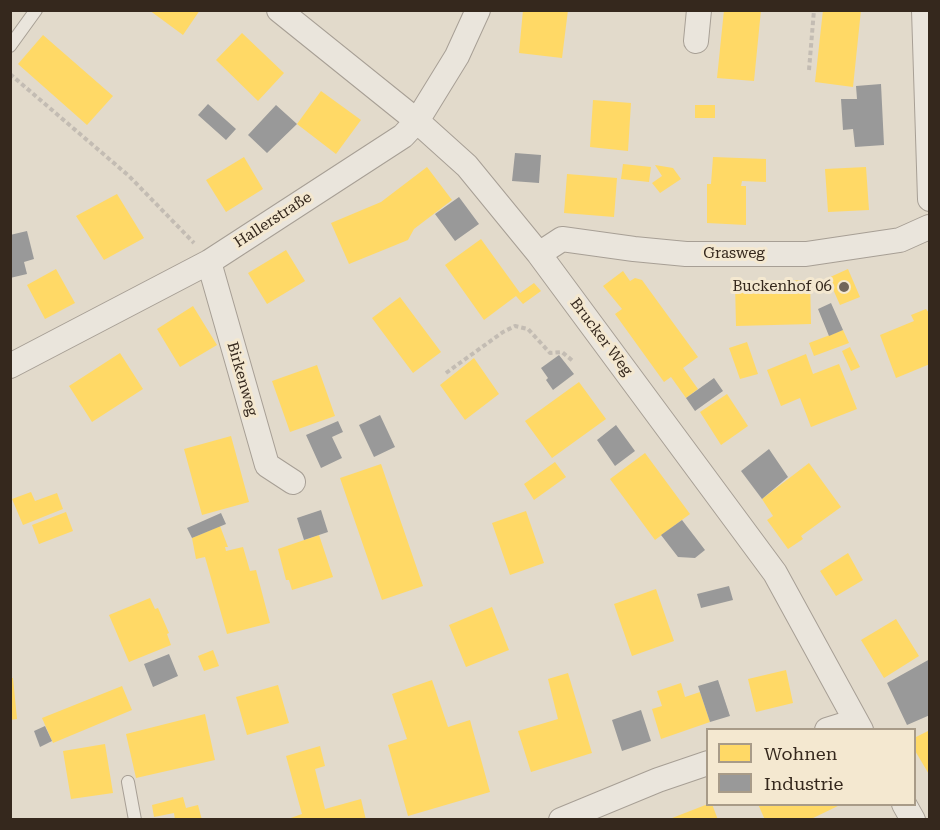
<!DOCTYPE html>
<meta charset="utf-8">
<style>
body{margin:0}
#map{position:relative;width:940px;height:830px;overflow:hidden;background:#e2dacb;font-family:"Roboto Serif",serif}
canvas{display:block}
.frame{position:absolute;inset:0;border:12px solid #35281d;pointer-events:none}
.legend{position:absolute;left:706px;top:728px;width:210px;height:78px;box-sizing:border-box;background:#f4e8d0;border:2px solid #a89b88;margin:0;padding:8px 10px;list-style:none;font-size:18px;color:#35281d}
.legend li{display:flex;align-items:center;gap:12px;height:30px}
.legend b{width:30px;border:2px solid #a89b88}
</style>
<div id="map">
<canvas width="940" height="830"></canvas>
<div class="frame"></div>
<ul class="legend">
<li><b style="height:16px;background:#ffd966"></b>Wohnen</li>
<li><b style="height:16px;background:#999"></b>Industrie</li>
</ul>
</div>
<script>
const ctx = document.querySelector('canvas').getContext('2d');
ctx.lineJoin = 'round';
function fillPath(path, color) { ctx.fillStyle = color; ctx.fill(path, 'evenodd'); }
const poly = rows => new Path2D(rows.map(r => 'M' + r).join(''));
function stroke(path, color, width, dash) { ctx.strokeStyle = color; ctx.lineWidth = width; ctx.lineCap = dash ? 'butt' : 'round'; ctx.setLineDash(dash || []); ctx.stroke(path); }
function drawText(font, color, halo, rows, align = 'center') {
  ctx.font = font + ' "Roboto Serif",serif'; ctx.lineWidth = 6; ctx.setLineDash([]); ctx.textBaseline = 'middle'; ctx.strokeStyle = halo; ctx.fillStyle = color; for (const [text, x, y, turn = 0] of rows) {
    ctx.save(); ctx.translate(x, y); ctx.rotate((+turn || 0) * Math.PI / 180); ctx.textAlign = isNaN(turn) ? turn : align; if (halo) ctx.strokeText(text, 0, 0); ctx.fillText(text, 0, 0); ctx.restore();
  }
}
fillPath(poly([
 [149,10,200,10,183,35],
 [523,10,568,10,562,58,519,53],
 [724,10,761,10,754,81,717,78],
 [823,10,861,10,853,87,815,82],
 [242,33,284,73,258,101,216,60],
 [43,35,113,96,87,125,18,64],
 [321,91,361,120,336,154,297,124],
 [593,100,631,103,628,151,590,147],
 [695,105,715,105,715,118,695,118],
 [244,157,263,189,226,212,206,180],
 [713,157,766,159,766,182,742,181,741,186,746,186,746,225,707,223,707,184,711,184],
 [623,164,651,167,649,182,621,179],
 [655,165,673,168,681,179,660,193,652,183,662,176],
 [427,167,452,200,414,229,408,240,349,264,331,223,381,202],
 [866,167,869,210,828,212,825,169],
 [567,174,617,178,614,217,564,213],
 [117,194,144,238,104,260,76,216],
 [481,239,520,293,534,283,541,291,523,304,516,296,484,320,445,265],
 [286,250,305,281,267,304,248,273],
 [56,269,75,303,45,319,27,285],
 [848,269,860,297,840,305,828,278],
 [623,271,630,281,635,278,642,280,698,357,683,368,698,389,686,398,671,377,664,382,615,314,622,309,603,286],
 [810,280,811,324,736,326,735,282],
 [400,297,441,352,413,373,372,318],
 [193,306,217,345,180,367,157,329],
 [926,309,930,314,930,364,896,378,880,335,914,321,911,315],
 [843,330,849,343,814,356,809,343],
 [747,342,758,374,740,379,729,348],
 [850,347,860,367,851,371,842,351],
 [120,353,143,389,92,422,69,386],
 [806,354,813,374,839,364,857,409,811,427,800,398,781,406,767,370],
 [474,358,499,394,465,420,440,385],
 [317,365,335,416,290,432,272,381],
 [579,382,606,419,552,458,525,421],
 [727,394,748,426,721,445,700,412],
 [231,436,249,502,202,515,184,449],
 [645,453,690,514,655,540,610,479],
 [555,462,566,477,534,500,524,484],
 [809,463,841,507,801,536,803,539,788,549,767,520,773,516,762,499],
 [381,464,423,586,382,600,340,478],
 [31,492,35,501,57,493,63,509,23,525,12,499],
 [526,511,544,563,510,575,492,523],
 [66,512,73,531,39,544,32,525],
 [220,526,228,547,225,547,226,551,243,547,250,571,256,570,270,623,227,634,205,557,196,559,192,538],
 [319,535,333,577,292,590,289,580,286,580,278,549],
 [848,553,863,580,836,596,820,571],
 [656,589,674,641,632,656,614,604],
 [150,598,155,609,158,608,169,633,167,634,171,645,129,662,109,615],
 [492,607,509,650,466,667,449,625],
 [896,619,919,656,884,678,861,640],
 [213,650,219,666,204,671,198,656],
 [786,670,793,703,756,712,748,679],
 [568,673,592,753,531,772,518,731,558,719,548,679],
 [10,678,13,678,17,719,10,720],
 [432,680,448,727,470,720,490,792,408,816,388,745,407,739,392,694],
 [681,683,685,697,700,692,710,722,661,739,652,709,662,706,657,691],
 [278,685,289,723,247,735,236,697],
 [122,686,132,710,53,743,42,718],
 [205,714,215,760,136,778,126,734],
 [930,730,930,776,914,749,914,738],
 [105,744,113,793,71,799,63,751],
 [320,746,325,766,315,769,325,809,361,799,366,820,285,820,302,814,286,756],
 [183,797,186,808,198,805,202,820,175,820,174,813,154,817,152,805],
 [708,804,712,804,718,820,667,820],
 [758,804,842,804,809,820,765,820]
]), '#ffd966');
fillPath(poly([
 [881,84,884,145,855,147,853,129,843,130,841,99,857,99,856,86],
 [208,104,236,129,226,140,198,115],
 [276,105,297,124,267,153,248,135],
 [515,153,541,155,539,183,512,181],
 [459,197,479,224,455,241,435,214],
 [27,231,34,259,24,262,27,274,10,278,10,235],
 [831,303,843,330,829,336,818,309],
 [559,355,574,374,553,390,546,380,548,378,541,368],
 [714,378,723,391,695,411,686,398],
 [380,415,395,447,374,457,359,425],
 [338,421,343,432,332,437,342,458,321,468,306,435],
 [616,425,635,451,615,466,597,440],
 [769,449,788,477,762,499,741,471],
 [321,510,328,532,304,540,297,518],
 [221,513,226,524,192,538,187,528],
 [682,520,705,550,695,558,678,557,661,535],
 [729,586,733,600,701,608,697,594],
 [169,654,178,676,153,687,144,664],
 [930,659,930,715,907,725,887,683],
 [718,680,730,716,710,722,698,686],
 [641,710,651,741,622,751,612,720],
 [45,726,52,741,40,747,34,731]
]), '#999');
const lane = poly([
 [10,46,36,10],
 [128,782,135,820]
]);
const street = poly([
 [279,10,417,121,467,166,539,254,775,573,861,730],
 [924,10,930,199],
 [696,41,699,10],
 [539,254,562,239,634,249,686,254,806,254,900,240,929,227],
 [209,262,267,465,293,482],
 [10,366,209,262,403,136,417,121,457,56,478,10],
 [827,730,856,721],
 [904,804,913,820],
 [561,820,658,780,708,763]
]);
stroke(lane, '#a79f95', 14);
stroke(street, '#a79f95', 26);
stroke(poly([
 [809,70,814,10],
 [10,74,129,176,194,243],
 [446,373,503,332,515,326,528,329,550,353,562,352,574,362]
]), '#c3bcb3', 4, [4.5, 3]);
stroke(lane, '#eae5dc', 12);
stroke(street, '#eae5dc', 24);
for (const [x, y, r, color] of [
 [844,287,6,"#72665a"]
]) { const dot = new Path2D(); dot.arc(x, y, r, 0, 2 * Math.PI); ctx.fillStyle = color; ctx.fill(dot); stroke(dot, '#f4e8d0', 2); }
drawText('15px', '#35281d', '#f4e8d0', [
 ["Hallerstraße",273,220,-33],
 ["Grasweg",734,254],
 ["Brucker Weg",601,337,53],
 ["Birkenweg",242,379,74]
]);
drawText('15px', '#35281d', '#f4e8d0', [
 ["Buckenhof 06",832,287]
], 'right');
</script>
